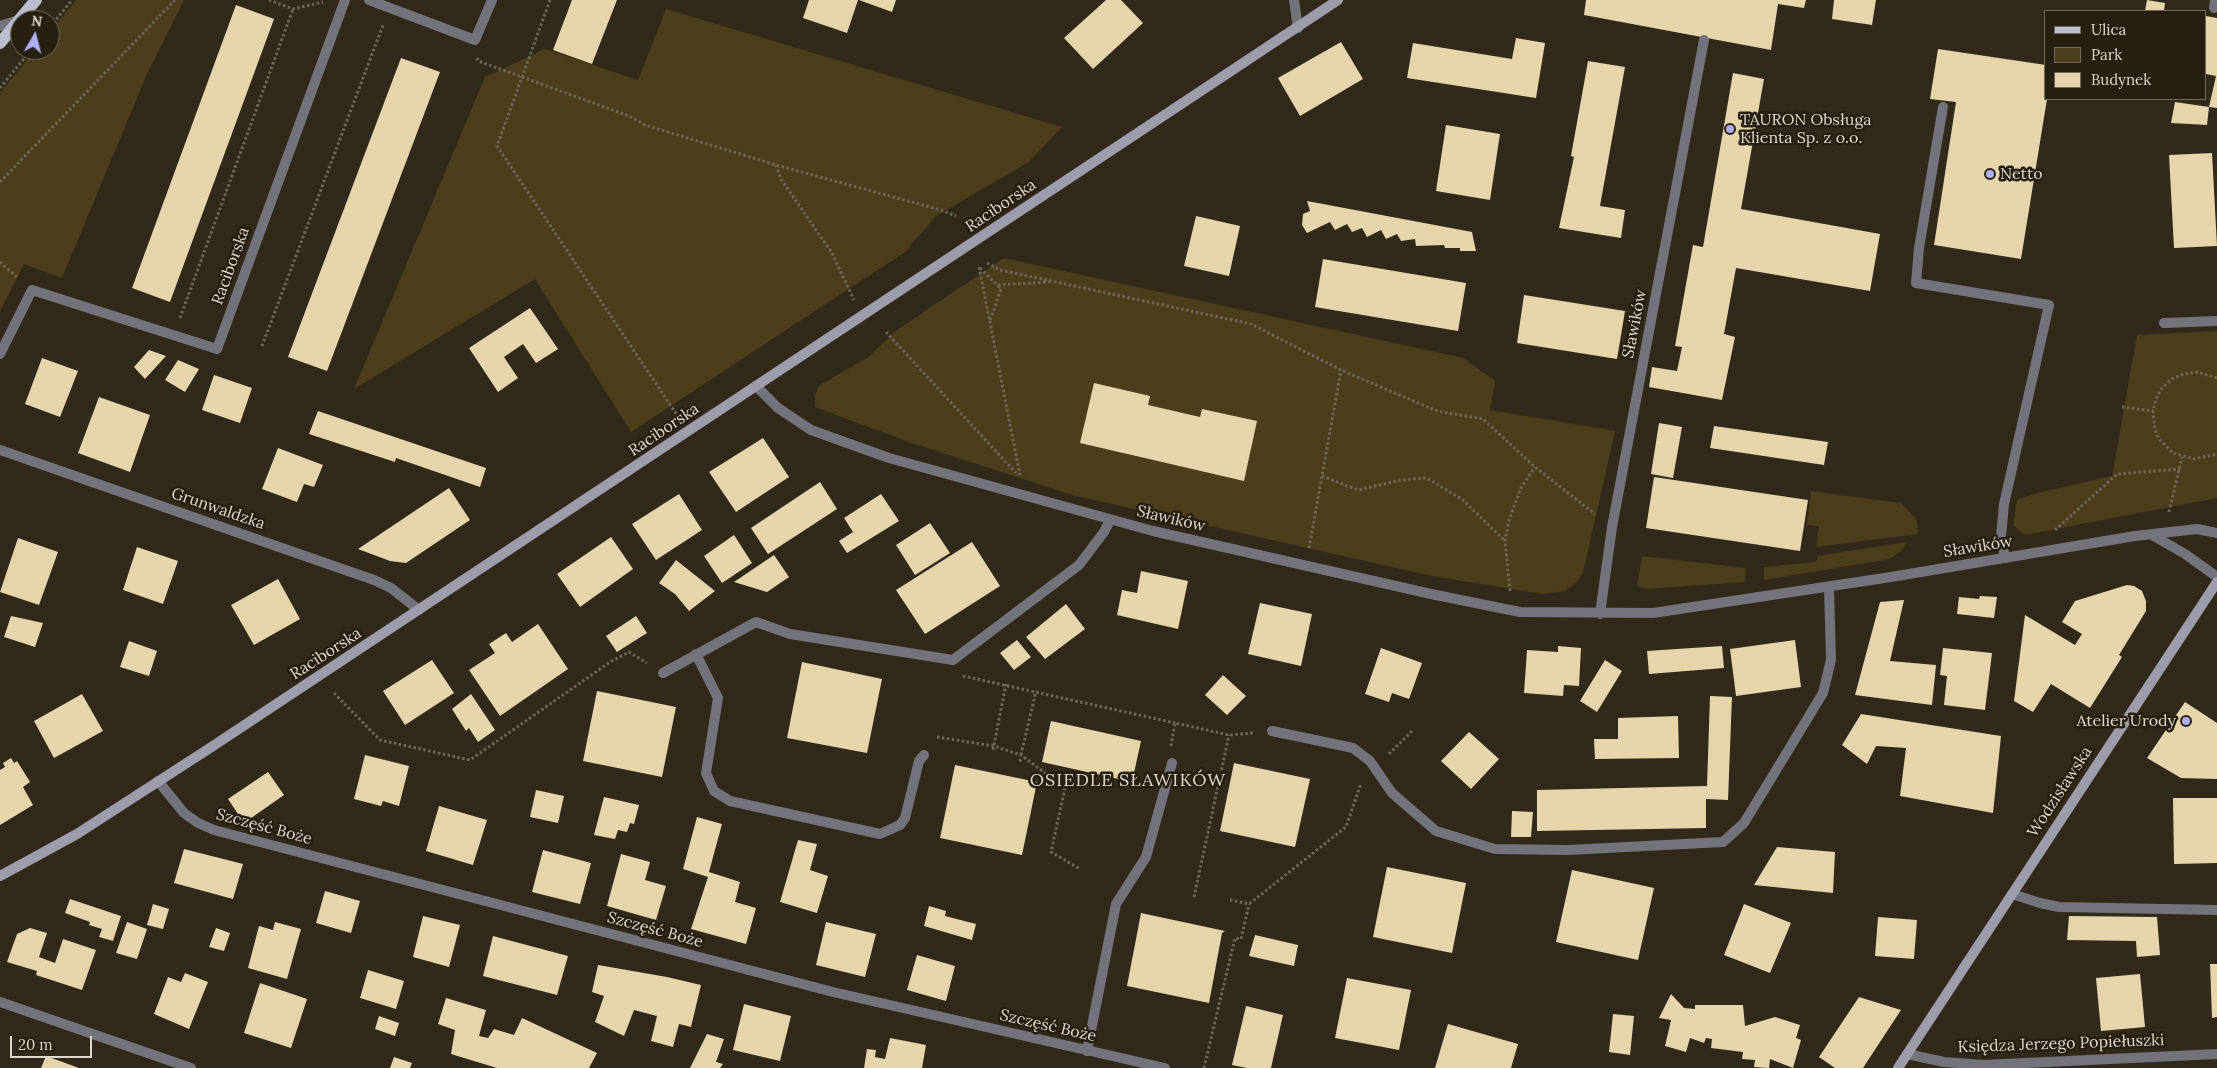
<!DOCTYPE html>
<meta charset="utf-8">
<style>
body{margin:0}
#map{position:relative;width:2217px;height:1068px;overflow:hidden;background:#312a1a;font-family:Lora,serif}
canvas{display:block}
.legend{position:absolute;left:2044px;top:10px;width:162px;height:90px;box-sizing:border-box;background:#272010;border:1px solid #706a5c;margin:0;padding:6px 9px;list-style:none;font-size:15px;color:#ddd8ce}
.legend li{display:flex;align-items:center;gap:10px;height:25px}
.legend b{width:25px;border:1px solid #706a5c}
.north{position:absolute;left:10px;top:10px;width:50px;height:50px;box-sizing:border-box;background:#272010;border:1px solid #706a5c;border-radius:50%;rotate:8deg;font-size:14px;font-weight:700;line-height:20px;text-align:center;color:#ddd8ce}
.north::after{content:'';display:block;margin:auto;width:18px;height:22px;background:#aeaefa;clip-path:polygon(50% 0,100% 100%,50% 72%,0 100%)}
.scale{position:absolute;left:10px;top:1036px;width:82px;height:22px;box-sizing:border-box;border:2px solid #ddd8ce;border-top:0;padding-left:6px;font-size:15px;line-height:18px;white-space:nowrap;color:#ddd8ce;-webkit-text-stroke:4px #272010;paint-order:stroke}
</style>
<div id="map">
<canvas width="2217" height="1068"></canvas>
<ul class="legend">
<li><b style="height:6px;background:#bbbcce"></b>Ulica</li>
<li><b style="height:14px;background:#4c3e1a"></b>Park</li>
<li><b style="height:14px;background:#e6d5ab"></b>Budynek</li>
</ul>
<div class="north">N</div>
<div class="scale">20 m</div>
</div>
<script>
const ctx = document.querySelector('canvas').getContext('2d');
ctx.lineJoin = 'round';
function fillPath(path, color) { ctx.fillStyle = color; ctx.fill(path, 'evenodd'); }
const poly = rows => new Path2D(rows.map(r => 'M' + r).join(''));
function stroke(path, color, width, dash) { ctx.strokeStyle = color; ctx.lineWidth = width; ctx.lineCap = dash ? 'butt' : 'round'; ctx.setLineDash(dash || []); ctx.stroke(path); }
function drawText(font, color, halo, rows, align = 'center') {
  ctx.font = font + ' Lora,serif'; ctx.lineWidth = 5; ctx.setLineDash([]); ctx.textBaseline = 'middle'; ctx.strokeStyle = halo; ctx.fillStyle = color; for (const [text, x, y, turn = 0] of rows) {
    ctx.save(); ctx.translate(x, y); ctx.rotate((+turn || 0) * Math.PI / 180); ctx.textAlign = isNaN(turn) ? turn : align; if (halo) ctx.strokeText(text, 0, 0); ctx.fillText(text, 0, 0); ctx.restore();
  }
}
fillPath(poly([
 [76,0,184,0,147,74,62,278,24,264,0,311,0,93,35,50,50,50,50,32],
 [666,9,1062,127,1029,162,936,216,905,252,631,432,535,279,354,389,485,77,545,49,638,80],
 [1004,258,1463,358,1495,381,1490,410,1615,431,1583,573,1577,582,1565,591,1542,594,1432,576,1072,495,909,442,815,407,815,396,818,386,867,358,894,332],
 [2217,331,2217,498,2030,534,2023,534,2013,525,2017,500,2037,493,2112,476,2137,335],
 [1811,491,1901,503,1917,520,1918,534,1816,547,1819,526,1807,525],
 [1907,542,1903,549,1890,559,1764,580,1764,567,1816,562,1818,556],
 [1642,556,1746,568,1745,582,1647,589,1637,586]
]), '#4c3e1a');
fillPath(poly([
 [572,0,617,0,592,64,553,50],
 [809,0,858,0,847,33,803,18],
 [859,0,896,0,892,12],
 [1106,0,1121,0,1143,23,1093,69,1064,38],
 [1586,0,1806,0,1804,8,1778,4,1771,50,1584,15],
 [1834,0,1876,0,1872,25,1832,19],
 [2147,0,2165,3,2164,11,2145,11],
 [236,5,274,19,170,302,132,288],
 [2206,16,2217,18,2217,108,2209,107,2216,76,2206,74],
 [1516,38,1545,43,1536,98,1407,78,1413,43,1512,59],
 [1341,42,1363,79,1300,116,1278,78],
 [1938,49,2046,65,2047,99,2021,259,1934,245,1956,102,1930,99],
 [401,58,440,72,327,371,288,357],
 [1588,61,1625,67,1600,206,1625,210,1621,238,1559,228,1574,157,1571,156],
 [1733,73,1764,79,1741,209,1880,234,1870,291,1736,268,1724,334,1735,337,1722,400,1649,387,1652,367,1677,371,1682,347,1675,346,1693,245,1703,247],
 [2175,102,2209,107,2207,125,2171,123],
 [1446,125,1500,134,1490,200,1436,191],
 [2212,153,2217,246,2174,248,2169,155],
 [1307,201,1472,232,1476,251,1460,251,1460,248,1445,248,1444,245,1416,246,1415,239,1401,241,1397,234,1386,239,1381,230,1367,237,1362,228,1352,232,1347,224,1335,230,1330,222,1307,233,1302,225,1303,214,1310,211],
 [1196,216,1240,226,1229,276,1184,266],
 [1323,259,1466,283,1458,331,1315,307],
 [1524,295,1625,311,1617,359,1517,343],
 [530,308,558,349,536,363,523,344,504,357,518,378,498,392,469,348],
 [149,350,166,356,145,379,134,367],
 [42,358,78,371,60,417,25,404],
 [178,360,199,369,185,392,165,380],
 [214,375,252,388,240,423,202,410],
 [1094,383,1150,396,1148,405,1200,417,1202,409,1257,421,1244,481,1080,443],
 [99,397,150,415,130,472,78,453],
 [318,411,486,468,480,487,396,458,395,462,309,434],
 [1659,423,1682,427,1673,478,1651,474],
 [1714,426,1828,442,1824,465,1710,448],
 [763,438,789,477,736,512,709,472],
 [278,448,323,465,314,487,304,484,297,502,262,489],
 [1654,477,1808,500,1800,551,1646,528],
 [820,482,837,509,768,554,751,528],
 [449,488,470,520,406,563,390,561,358,549],
 [679,494,702,530,656,560,632,524],
 [881,494,899,521,847,553,839,541,853,532,844,518],
 [930,523,950,553,915,575,896,545],
 [734,535,752,563,722,583,704,556],
 [611,537,633,569,580,607,557,574],
 [18,538,58,552,39,605,0,592],
 [972,542,1000,586,925,634,896,590],
 [137,547,178,561,163,604,123,590],
 [774,555,789,577,767,592,734,582],
 [676,560,715,591,689,611,675,594,659,583],
 [1141,571,1188,581,1178,629,1117,615,1122,590,1137,593],
 [278,579,300,619,254,645,231,605],
 [2127,585,2134,586,2142,591,2146,601,2146,611,2119,655,2122,657,2090,708,2051,684,2033,712,2014,701,2025,615,2075,645,2082,634,2062,622,2075,601],
 [1980,596,1997,597,1994,618,1957,614,1959,597,1979,599],
 [1904,600,1890,661,1936,665,1932,705,1855,695,1880,602],
 [1260,603,1312,614,1301,666,1248,654],
 [1066,604,1085,629,1045,659,1026,637],
 [11,616,43,623,35,647,4,637],
 [636,616,647,633,617,652,606,636],
 [538,624,568,669,500,716,469,670,495,653,489,644,506,633,512,642],
 [1017,640,1031,657,1014,670,1000,653],
 [1795,640,1801,687,1736,696,1730,649],
 [129,641,157,651,149,676,120,667],
 [1558,646,1581,648,1579,686,1564,685,1563,696,1524,693,1527,650,1558,652],
 [1722,646,1724,668,1649,674,1647,651],
 [1381,648,1422,663,1409,699,1392,693,1389,702,1365,694],
 [1943,648,1992,653,1985,710,1944,705,1947,676,1940,675],
 [432,660,454,693,405,725,383,691],
 [1605,660,1622,671,1597,712,1580,701],
 [802,662,882,679,867,753,787,738],
 [1223,675,1246,696,1227,715,1205,695],
 [597,691,676,707,662,777,583,761],
 [82,694,103,731,54,758,34,721],
 [471,694,495,730,478,742,469,728,466,731,452,709],
 [1710,696,1732,697,1728,800,1706,799,1706,828,1537,831,1537,790,1707,786],
 [2185,702,2217,723,2217,779,2181,778,2147,758],
 [1861,714,2001,736,1993,813,1900,796,1906,748,1876,746,1867,764,1842,745],
 [1678,716,1679,758,1595,759,1594,739,1618,739,1618,718],
 [1051,721,1141,741,1132,782,1042,762],
 [1469,732,1499,759,1471,789,1441,761],
 [365,755,409,766,399,806,383,801,381,806,354,799],
 [11,758,14,763,17,761,30,782,23,787,33,805,0,825,0,770,5,767,3,763],
 [1234,763,1310,779,1295,847,1220,831],
 [955,765,1037,782,1022,855,940,838],
 [268,772,284,795,244,823,228,799],
 [536,790,564,796,558,823,530,817],
 [604,797,639,805,634,824,630,823,627,832,618,830,615,839,594,835],
 [2173,798,2217,798,2217,863,2174,864],
 [439,806,487,820,473,865,426,851],
 [1512,811,1533,812,1531,837,1511,837],
 [697,817,722,824,709,872,740,882,735,902,756,908,746,944,691,929,708,877,683,869],
 [798,840,817,844,810,870,828,876,817,913,780,902],
 [1777,847,1835,852,1833,893,1754,885],
 [184,849,243,864,233,899,174,883],
 [543,850,591,863,580,904,532,892],
 [621,854,650,862,645,880,666,886,656,920,607,906],
 [1387,867,1466,883,1452,953,1373,937],
 [1572,870,1654,888,1638,960,1556,942],
 [325,891,360,901,351,933,316,923],
 [70,899,121,916,113,941,99,937,102,929,89,925,90,922,65,913],
 [153,904,169,909,163,929,147,925],
 [1744,904,1791,923,1770,973,1724,955],
 [929,906,946,911,945,916,976,924,972,940,924,926],
 [1141,913,1225,931,1222,933,1209,1003,1127,986],
 [423,916,460,925,449,967,413,957],
 [2069,916,2157,917,2160,955,2137,957,2136,941,2067,940],
 [1878,917,1917,920,1914,959,1875,956],
 [127,922,147,929,137,959,116,953],
 [275,922,301,929,287,979,248,968,259,926,273,930],
 [826,922,876,934,865,977,816,965],
 [30,928,47,933,39,957,55,963,63,939,96,950,82,990,36,975,37,971,7,962,17,934],
 [216,928,230,933,224,951,209,947],
 [1255,935,1298,945,1294,966,1249,956],
 [493,936,568,956,557,995,483,976],
 [917,955,955,966,946,1001,907,990],
 [2210,964,2217,964,2217,1017,2212,1018],
 [598,965,667,977,701,985,691,1027,679,1024,673,1047,651,1041,657,1016,634,1010,624,1036,595,1022,604,996,592,992],
 [368,970,404,981,396,1009,360,998],
 [185,973,208,982,189,1029,154,1014,168,977,181,982],
 [2140,974,2145,1027,2101,1031,2096,978],
 [1347,978,1411,990,1399,1050,1335,1038],
 [260,983,307,999,291,1048,244,1033],
 [1671,994,1684,1008,1695,1009,1695,1005,1743,1005,1745,1026,1775,1017,1800,1025,1796,1038,1801,1040,1793,1068,1770,1059,1769,1068,1754,1067,1755,1060,1742,1059,1743,1052,1711,1048,1712,1039,1706,1038,1704,1043,1690,1038,1686,1052,1665,1046,1671,1020,1659,1018],
 [1859,997,1901,1010,1863,1068,1835,1068,1819,1057],
 [446,998,486,1010,479,1036,488,1038,494,1029,514,1035,522,1018,597,1053,589,1068,497,1068,451,1054,455,1030,438,1024],
 [744,1004,791,1016,780,1061,733,1050],
 [1246,1006,1283,1015,1271,1068,1247,1068,1232,1065],
 [1613,1014,1634,1016,1630,1055,1609,1052],
 [379,1016,399,1023,395,1036,375,1029],
 [1448,1024,1518,1044,1511,1068,1435,1068],
 [707,1034,724,1039,716,1062,723,1064,720,1068,690,1068],
 [890,1038,926,1045,922,1068,864,1068,867,1049,876,1050,875,1057,885,1059],
 [46,1056,79,1068,41,1068],
 [394,1057,412,1063,410,1068,390,1068]
]), '#e6d5ab');
stroke(poly([
 [269,0,293,9,323,2],
 [550,0,497,146,677,415],
 [50,27,72,0],
 [477,58,478,61,629,116,645,125,776,165,941,210,956,216],
 [0,88,31,50],
 [776,165,781,179,832,253,854,300],
 [0,182,175,0],
 [0,262,18,278],
 [987,263,1000,270,1251,324,1341,370,1437,411,1483,419,1535,467,1595,514],
 [979,267,1020,475],
 [980,268,1001,289,990,321],
 [998,285,1049,282],
 [180,318,293,9],
 [886,332,1016,473],
 [262,346,383,25],
 [2217,378,2197,372,2184,374,2172,379,2162,388,2156,399,2153,411,2155,430,2159,439,2173,453,2194,459,2217,454],
 [2122,407,2153,411],
 [1322,476,1358,490,1401,480,1427,478,1463,500,1505,541],
 [2169,512,2182,457],
 [2055,530,2117,474,2180,469],
 [1309,548,1341,370],
 [1510,591,1505,541,1509,520,1521,488,1535,467],
 [963,676,1175,723],
 [334,693,380,740,470,760,610,662,629,652,647,663],
 [937,737,994,746,1021,755,1065,788,1069,770],
 [1171,746,1175,723,1229,735,1254,733],
 [993,750,1006,684],
 [1389,754,1413,730],
 [1021,755,1036,691],
 [1019,761,1024,758],
 [1065,788,1051,852,1080,869],
 [1194,897,1229,735],
 [1230,900,1249,904,1346,827,1361,783],
 [1204,1068,1235,938,1241,939,1249,904]
]), '#6d6759', 3, [2.5, 2.5]);
stroke(poly([
 [1294,0,1298,28],
 [2214,8,2215,0],
 [0,26,19,20],
 [1943,107,1919,248,1916,283,2049,305,2004,504,2001,537,2005,558],
 [2164,323,2217,321],
 [696,654,718,698,706,773,714,791,730,801,880,834,900,825,905,818,919,761,924,755]
]), '#73737c', 10);
stroke(poly([
 [369,0,475,40,492,0],
 [0,354,32,290,217,349,345,0],
 [756,386,778,408,811,430,889,458,1153,531,1431,594,1520,612,1653,613,1891,577,2135,536,2197,529,2217,533],
 [0,450,374,580,391,588,419,610],
 [2152,535,2185,554,2217,577],
 [1600,614,1612,527,1704,40],
 [663,673,756,622,790,634,953,660,1079,565,1104,532,1110,520],
 [1272,731,1353,748,1370,761,1392,793,1436,831,1495,849,1568,850,1723,842,1744,823,1823,693,1831,660,1829,587],
 [158,781,184,813,198,823,214,830,833,992,1165,1068],
 [2012,894,2040,903,2059,907,2217,910],
 [0,1002,191,1068],
 [1087,1051,1116,904,1146,857,1172,763],
 [1907,1054,1944,1062,1983,1065,2217,1054]
]), '#73737c', 10);
stroke(poly([
 [0,876,77,834,213,746,1338,0],
 [1898,1068,2217,582]
]), '#9c9caa', 10);
stroke(poly([
 [0,43,36,0]
]), '#bbbcce', 12);
for (const [x, y, r, color] of [
 [1730,129,5,"#aeaefa"],
 [1990,174,5,"#aeaefa"],
 [2186,721,5,"#aeaefa"]
]) { const dot = new Path2D(); dot.arc(x, y, r, 0, 2 * Math.PI); ctx.fillStyle = color; ctx.fill(dot); stroke(dot, '#272010', 2); }
drawText('16px', '#ddd8ce', '#272010', [
 ["TAURON Obsługa",1740,120],
 ["Klienta Sp. z o.o.",1740,138],
 ["Netto",2000,174],
 ["Atelier Urody",2176,721,"right"]
], 'left');
drawText('16px', '#ddd8ce', '#272010', [
 ["Raciborska",1001,206,-34],
 ["Raciborska",231,266,-70],
 ["Sławików",1635,324,-79],
 ["Raciborska",664,430,-34],
 ["Grunwaldzka",218,509,19],
 ["Sławików",1171,519,13],
 ["Sławików",1978,547,-9],
 ["Raciborska",326,654,-33],
 ["Wodzisławska",2060,792,-57],
 ["Szczęść Boże",264,827,15],
 ["Szczęść Boże",655,930,15],
 ["Szczęść Boże",1048,1026,13],
 ["Księdza Jerzego Popiełuszki",2061,1044,-2]
]);
ctx.letterSpacing = '1px';
drawText('18px', '#ddd8ce', '#272010', [
 ["OSIEDLE SŁAWIKÓW",1128,781]
]);
ctx.letterSpacing = '0px';
</script>
